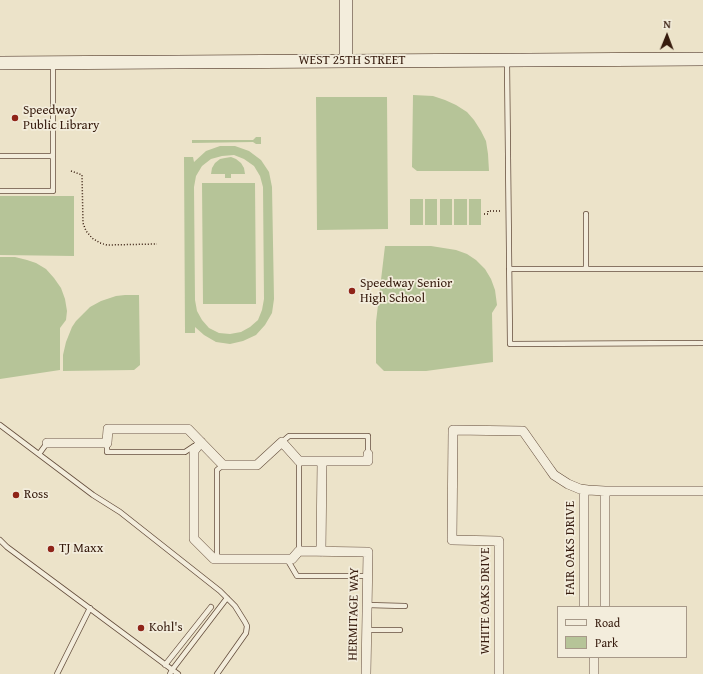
<!DOCTYPE html>
<style>
body{margin:0}
#map{position:relative;width:703px;height:674px;overflow:hidden;background:#ece3c9;font-family:"Gentium Book Plus",serif}
canvas{display:block}
.legend{position:absolute;left:557px;top:606px;width:130px;height:52px;box-sizing:border-box;background:#f3eddc;border:1px solid #a79989;margin:0;padding:5px 7px;list-style:none;font-size:12px;color:#361b0d}
.legend li{display:flex;align-items:center;gap:8px;height:20px}
.legend b{width:20px;border:1px solid #a79989}
.north{position:absolute;left:647px;top:16px;width:40px;height:40px;-webkit-text-stroke:3px #f3eddc;paint-order:stroke;rotate:1deg;font-size:11px;font-weight:700;line-height:16px;text-align:center;color:#361b0d}
.north::after{content:'';display:block;margin:auto;width:14px;height:18px;background:#361b0d;clip-path:polygon(50% 0,100% 100%,50% 72%,0 100%)}
</style>
<div id="map">
<canvas width="703" height="674"></canvas>
<ul class="legend">
<li><b style="height:5px;background:#f3eddc"></b>Road</li>
<li><b style="height:11px;background:#b6c498"></b>Park</li>
</ul>
<div class="north">N</div>
</div>
<script>
const ctx = document.querySelector('canvas').getContext('2d');
ctx.lineJoin = 'round';
function fillPath(path, color) { ctx.fillStyle = color; ctx.fill(path, 'evenodd'); }
const poly = rows => new Path2D(rows.map(r => 'M' + r).join(''));
function stroke(path, color, width, dash) { ctx.strokeStyle = color; ctx.lineWidth = width; ctx.lineCap = dash ? 'butt' : 'round'; ctx.setLineDash(dash || []); ctx.stroke(path); }
function drawText(font, color, halo, rows, align = 'center') {
  ctx.font = font + ' "Gentium Book Plus",serif'; ctx.lineWidth = 3.5; ctx.setLineDash([]); ctx.textBaseline = 'middle'; ctx.strokeStyle = halo; ctx.fillStyle = color; for (const [text, x, y, turn = 0] of rows) {
    ctx.save(); ctx.translate(x, y); ctx.rotate((+turn || 0) * Math.PI / 180); ctx.textAlign = isNaN(turn) ? turn : align; if (halo) ctx.strokeText(text, 0, 0); ctx.fillText(text, 0, 0); ctx.restore();
  }
}
fillPath(poly([
 [413,95,433,96,445,100,456,105,467,112,474,120,481,131,486,141,488,154,489,171,417,171,412,167],
 [316,97,387,97,388,229,317,230],
 [256,137,261,137,261,144,256,144,253,142,192,143,192,140,253,140],
 [220,146,235,146,249,151,261,160,269,172,272,187,274,299,272,313,265,325,256,335,243,341,230,344,216,342,204,335,195,327,195,333,185,333,184,157,193,157,194,162,206,151],
 [234,155,244,159,254,166,260,176,263,187,264,299,262,310,258,320,250,327,241,332,230,334,219,333,209,328,202,320,197,311,195,300,194,187,196,176,202,166,211,159,222,156],
 [231,157,236,159,241,163,244,168,245,174,231,174,231,178,225,178,225,174,211,174,212,168,215,163,220,159,225,158],
 [202,183,255,183,256,304,203,304],
 [0,196,74,196,74,256,0,255],
 [410,199,423,199,423,225,410,225],
 [425,199,437,199,437,225,425,225],
 [440,199,452,199,452,225,440,225],
 [454,199,467,199,467,225,454,225],
 [469,199,481,199,481,225,469,225],
 [385,246,431,246,456,250,467,254,476,260,485,269,491,279,495,290,497,305,492,313,493,362,426,371,384,371,376,363,376,322],
 [0,257,15,257,27,260,36,263,46,269,54,278,61,288,65,299,67,311,66,320,60,328,60,370,0,379],
 [125,295,139,295,140,365,134,370,63,371,63,355,66,342,72,327,76,321,90,307,101,301,116,296]
]), '#b6c498');
const lane = poly([
 [507,62,510,344,703,343],
 [0,156,53,156],
 [0,191,53,191,53,65],
 [586,214,586,269],
 [509,269,703,269],
 [0,425,93,495,120,512,220,591,235,606,245,622,247,626,246,633,217,674],
 [282,442,289,436,368,436,368,454],
 [107,443,107,452,185,452,194,446],
 [39,454,47,443],
 [0,540,7,547,178,674],
 [299,551,299,461],
 [217,559,217,470,223,465],
 [287,559,297,576,367,576],
 [367,605,405,606],
 [367,630,400,630],
 [165,665,211,607],
 [57,674,90,608],
 [170,674,172,670,227,598]
]);
const street = poly([
 [201,442,194,451,194,539,214,559,292,559,299,551,368,552,366,674],
 [47,443,107,443,108,429,188,429,223,465,257,465,282,442,299,461,368,461,368,454],
 [321,552,322,461],
 [584,607,584,490],
 [605,607,605,491],
 [594,659,594,674],
 [499,674,499,541,452,540,453,430,523,431,549,468,554,475,568,484,580,489,588,490,605,491,703,491]
]);
const secondary = poly([
 [346,61,346,0],
 [0,63,703,59]
]);
stroke(lane, '#644d3c', 6);
stroke(street, '#644d3c', 10);
stroke(secondary, '#361b0d', 14);
stroke(poly([
 [71,171,82,175,83,223,86,231,92,238,100,243,107,245,157,244],
 [484,214,488,214,488,211,502,211]
]), '#361b0d', 1.5, [1, 2]);
stroke(lane, '#f3eddc', 4.5);
stroke(street, '#f3eddc', 9);
stroke(secondary, '#f3eddc', 13);
for (const [x, y, r, color] of [
 [15,118,4,"#8f2418"],
 [352,291,4,"#8f2418"],
 [16,495,4,"#8f2418"],
 [51,549,4,"#8f2418"],
 [141,628,4,"#8f2418"]
]) { const dot = new Path2D(); dot.arc(x, y, r, 0, 2 * Math.PI); ctx.fillStyle = color; ctx.fill(dot); stroke(dot, '#f3eddc', 1.5); }
drawText('13px', '#361b0d', '#f3eddc', [
 ["WEST 25TH STREET",352,61],
 ["FAIR OAKS DRIVE",571,548,-90],
 ["WHITE OAKS DRIVE",486,601,-90],
 ["HERMITAGE WAY",354,614,-89]
]);
drawText('13px', '#361b0d', '#f3eddc', [
 ["Speedway",23,111],
 ["Public Library",23,126],
 ["Speedway Senior",360,284],
 ["High School",360,299],
 ["Ross",24,495],
 ["TJ Maxx",59,549],
 ["Kohl's",149,628]
], 'left');
</script>
